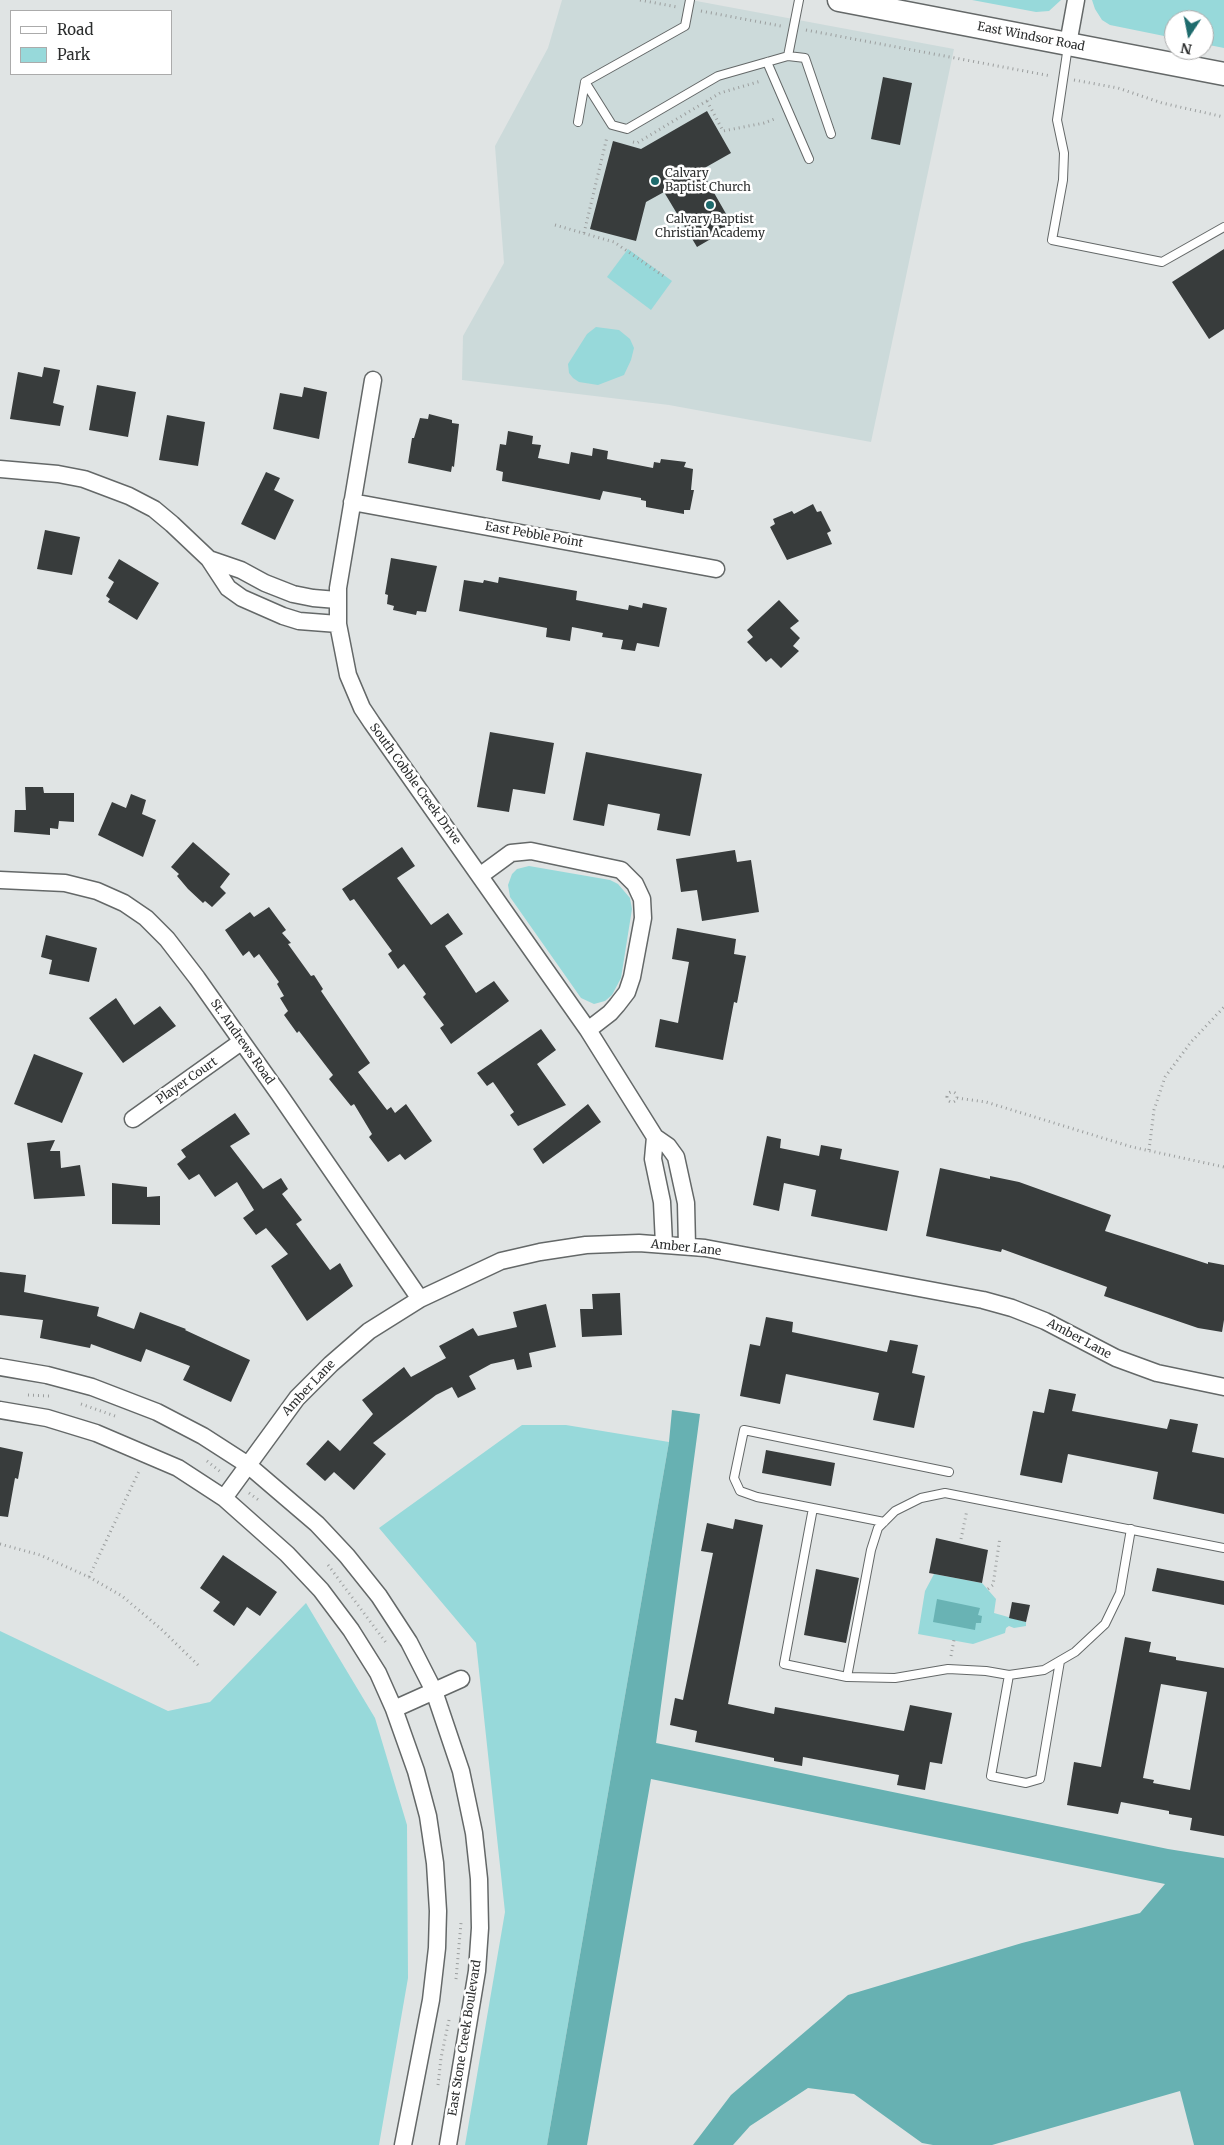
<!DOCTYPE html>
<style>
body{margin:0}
#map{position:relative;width:1224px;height:2145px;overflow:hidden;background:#e0e4e4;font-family:Merriweather,serif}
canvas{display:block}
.legend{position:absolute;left:10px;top:10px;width:162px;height:65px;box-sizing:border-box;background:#fff;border:1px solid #ababab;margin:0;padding:6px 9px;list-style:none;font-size:15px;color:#2c2e2e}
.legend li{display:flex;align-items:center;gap:10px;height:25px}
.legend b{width:25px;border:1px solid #ababab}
.north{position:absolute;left:1164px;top:10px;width:50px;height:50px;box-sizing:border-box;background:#fff;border:1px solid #ababab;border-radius:50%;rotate:191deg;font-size:14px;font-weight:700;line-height:20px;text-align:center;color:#2c2e2e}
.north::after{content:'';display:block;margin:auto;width:18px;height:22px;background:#1e6b6d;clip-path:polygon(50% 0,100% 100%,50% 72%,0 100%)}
</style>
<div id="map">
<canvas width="1224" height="2145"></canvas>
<ul class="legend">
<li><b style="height:6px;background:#fff"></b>Road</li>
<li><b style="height:14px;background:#97d9da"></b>Park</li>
</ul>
<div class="north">N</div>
</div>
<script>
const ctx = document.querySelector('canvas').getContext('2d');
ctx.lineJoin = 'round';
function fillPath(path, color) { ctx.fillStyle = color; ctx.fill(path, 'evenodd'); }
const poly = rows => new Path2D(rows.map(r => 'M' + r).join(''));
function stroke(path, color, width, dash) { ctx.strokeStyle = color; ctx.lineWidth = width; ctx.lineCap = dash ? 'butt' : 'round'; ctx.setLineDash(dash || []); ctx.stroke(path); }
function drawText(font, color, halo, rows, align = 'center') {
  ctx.font = font + ' Merriweather,serif'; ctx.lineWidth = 5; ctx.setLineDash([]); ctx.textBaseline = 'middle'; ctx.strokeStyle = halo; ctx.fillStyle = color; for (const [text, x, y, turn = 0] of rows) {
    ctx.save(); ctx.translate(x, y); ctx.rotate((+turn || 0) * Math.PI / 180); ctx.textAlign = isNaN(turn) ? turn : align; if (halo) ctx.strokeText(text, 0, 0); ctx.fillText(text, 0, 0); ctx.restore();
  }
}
fillPath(poly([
 [562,0,691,0,954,49,871,442,669,405,462,380,463,336,504,263,495,146,548,48]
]), '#ccdada');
fillPath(poly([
 [972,0,1061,0,1049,11,1036,12],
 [1092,0,1224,0,1224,48,1204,44,1204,20,1174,20,1174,38,1110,25,1102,20,1095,9],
 [628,249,672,281,651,310,607,277],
 [596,327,619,330,630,339,634,348,631,360,624,375,598,385,579,382,573,378,569,373,568,364,587,334],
 [529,866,610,880,618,884,630,898,632,909,621,978,612,995,605,1001,594,1004,581,998,510,897,508,885,512,874,517,869],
 [522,1425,566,1425,669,1442,547,2145,465,2145,505,1912,476,1643,379,1528],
 [934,1574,982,1583,996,1599,994,1613,1026,1622,1026,1626,1014,1628,1009,1626,1006,1628,1005,1633,973,1644,918,1634,925,1591],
 [306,1603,375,1718,407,1825,408,1978,379,2145,0,2145,0,1631,168,1711,210,1702]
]), '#97d9da');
fillPath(poly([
 [672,1410,700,1414,656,1743,1168,1849,1224,1858,1224,2145,1194,2145,1180,2091,992,2145,933,2145,922,2143,854,2094,808,2088,750,2126,733,2145,693,2145,731,2095,848,1995,1022,1943,1140,1913,1165,1884,651,1779,587,2145,547,2145,669,1442]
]), '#67b1b2');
fillPath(poly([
 [937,1599,980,1608,978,1615,982,1616,981,1623,976,1623,975,1630,933,1622]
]), '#69b3b4');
fillPath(poly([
 [883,77,912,83,900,145,871,139],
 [707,111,731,153,701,170,733,226,697,247,664,192,646,202,636,241,590,229,613,141,641,149],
 [1224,249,1224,329,1209,339,1172,282],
 [44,367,60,370,53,403,64,406,60,426,10,419,18,372,42,377],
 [97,385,136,392,128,437,89,430],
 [304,387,327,392,319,439,273,429,280,393,302,397],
 [429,414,452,420,452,423,459,424,454,467,452,466,451,472,408,463,412,438,414,438,420,418,428,419],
 [167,415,205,422,198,466,159,460],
 [508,431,533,436,532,444,541,445,538,458,569,464,571,452,592,456,593,448,608,451,607,459,653,468,654,462,660,463,661,459,686,462,684,467,693,469,691,490,694,490,690,510,684,510,684,514,646,507,646,501,641,500,641,498,603,491,600,500,502,481,503,472,496,470,500,444,506,445],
 [266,472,280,478,274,490,294,500,275,540,241,524],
 [813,504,817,512,821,511,831,531,827,533,832,544,787,560,770,527,775,524,773,519,792,511,794,514],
 [45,530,80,537,72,575,37,569],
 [391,558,437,566,426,612,417,611,416,615,393,610,394,606,387,604,388,595,385,594],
 [119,559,159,583,137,620,108,602,110,599,106,596,114,582,108,578],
 [499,577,577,591,576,600,628,610,629,605,642,608,643,603,667,608,659,647,637,643,635,651,621,649,623,640,602,637,603,633,572,627,570,641,546,637,547,628,459,611,464,580,483,583,484,580,498,583],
 [779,600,799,621,790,628,800,638,793,646,799,651,781,668,771,658,766,662,747,642,753,637,747,630],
 [490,732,554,743,545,794,513,789,509,812,477,807],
 [586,752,702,774,690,836,657,830,660,814,608,804,604,826,573,820],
 [25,787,43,787,44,793,74,793,74,822,59,821,58,829,50,828,50,835,14,832,15,810,26,810],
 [131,794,146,800,142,814,156,820,143,857,98,835,112,802,126,808],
 [193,842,230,874,220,887,226,893,212,907,205,901,203,903,188,889,177,876,179,874,171,867],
 [402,847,415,866,397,878,431,925,448,913,463,934,445,946,476,993,494,981,509,1001,451,1044,440,1028,444,1025,423,997,426,994,404,964,398,969,388,954,392,951,354,899,350,901,342,889],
 [735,850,737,862,751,860,759,912,702,921,697,890,681,892,676,859],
 [269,907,286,930,282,933,291,943,288,944,311,976,314,975,323,989,321,991,370,1063,358,1072,387,1110,391,1107,395,1113,406,1104,432,1141,405,1160,400,1154,388,1162,369,1137,372,1134,354,1104,351,1106,329,1079,333,1075,299,1031,297,1033,284,1015,288,1011,280,998,284,996,277,984,279,982,259,954,254,958,249,951,243,956,225,930,250,912,254,917],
 [677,928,736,939,734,954,746,956,737,1003,734,1002,723,1060,655,1047,660,1019,678,1023,689,962,672,959],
 [46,935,97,948,89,982,49,974,52,960,41,957],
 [116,998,134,1025,160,1006,176,1026,123,1063,89,1018],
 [541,1029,556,1050,537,1064,566,1105,518,1126,510,1115,514,1112,493,1082,487,1086,477,1073],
 [34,1054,83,1073,62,1123,14,1104],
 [588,1104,601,1122,543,1164,533,1149],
 [235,1113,250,1134,230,1146,263,1189,281,1178,288,1189,282,1194,302,1220,296,1224,330,1270,340,1263,353,1286,307,1321,271,1266,288,1254,266,1228,256,1235,243,1218,254,1210,237,1182,215,1197,199,1174,189,1180,177,1164,186,1157,181,1150],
 [767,1136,781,1139,780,1148,819,1156,821,1145,842,1149,840,1159,899,1171,887,1231,811,1216,816,1190,784,1183,779,1211,753,1205],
 [55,1140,50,1151,60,1151,61,1168,80,1165,85,1196,34,1199,27,1143],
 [940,1168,990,1179,990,1176,1019,1182,1111,1215,1105,1231,1208,1264,1208,1262,1224,1265,1224,1320,1222,1332,1198,1328,1104,1296,1107,1287,1002,1249,1001,1252,926,1236],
 [112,1183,147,1187,147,1197,160,1196,160,1225,112,1224],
 [0,1272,26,1275,24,1292,99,1307,97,1316,134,1329,140,1312,186,1329,185,1330,250,1360,231,1402,183,1380,190,1366,146,1349,141,1362,91,1344,90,1348,40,1338,43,1320,0,1315],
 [620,1293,622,1335,582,1337,580,1309,593,1309,592,1294],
 [546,1304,556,1347,529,1353,532,1367,517,1370,514,1359,491,1364,469,1376,476,1389,458,1398,452,1387,436,1395,373,1443,386,1454,354,1490,334,1472,325,1481,306,1464,328,1440,340,1451,373,1414,362,1400,404,1367,411,1377,446,1358,439,1346,473,1328,478,1336,517,1327,513,1312],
 [766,1317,793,1322,792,1332,887,1352,890,1340,918,1345,912,1373,925,1376,914,1428,873,1420,879,1393,786,1374,780,1404,740,1396,750,1344,760,1346],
 [1049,1389,1076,1394,1072,1411,1167,1429,1170,1419,1198,1424,1192,1452,1224,1458,1224,1514,1153,1499,1158,1472,1068,1454,1062,1483,1020,1475,1033,1411,1044,1413],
 [0,1447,23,1452,18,1479,15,1478,8,1517,0,1516],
 [766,1450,835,1463,831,1486,762,1473],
 [735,1519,763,1525,728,1704,774,1714,775,1707,904,1731,910,1705,952,1713,942,1764,930,1762,925,1790,897,1785,899,1775,803,1757,802,1766,774,1761,774,1758,695,1742,697,1731,670,1725,675,1698,683,1700,713,1553,701,1551,707,1523,733,1529],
 [936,1538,988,1550,982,1583,929,1573],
 [223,1555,277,1592,260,1616,247,1607,234,1626,213,1611,220,1602,200,1588],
 [1157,1568,1224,1581,1224,1605,1152,1591],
 [816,1569,859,1578,846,1643,804,1635],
 [1012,1602,1030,1605,1026,1622,1009,1618],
 [1125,1637,1151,1642,1149,1652,1176,1657,1176,1660,1224,1668,1224,1836,1190,1830,1192,1818,1169,1814,1169,1811,1121,1802,1118,1814,1067,1805,1074,1762,1101,1767],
 [1161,1684,1207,1692,1190,1790,1153,1783,1154,1780,1143,1778]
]), '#383c3c');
const service = poly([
 [690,0,685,26,585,82,612,125,627,129,718,76,788,56,799,0],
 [1068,46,1057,120,1064,153,1063,180,1052,240,1162,262,1224,227],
 [788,56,805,58,831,134],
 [767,62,809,159],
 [578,122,585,82],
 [813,1508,784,1664,847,1677,895,1678,948,1669,986,1671,1009,1675,1044,1670,1075,1652,1105,1624,1120,1593,1131,1529],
 [884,1522,757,1497,740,1491,734,1478,744,1430,949,1472],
 [1009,1675,991,1776,1026,1783,1040,1779,1060,1661],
 [847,1677,871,1550,878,1528,895,1511,921,1498,945,1493,1224,1548]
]);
const minor = poly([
 [1068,44,1076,0],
 [373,380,338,588,338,624,348,675,362,708,372,723,588,1030,655,1137,668,1146,676,1157,686,1203,687,1246],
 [0,469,58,474,84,479,129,496,154,509,172,524,209,559,228,588,242,598,283,616,299,621,338,624],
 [352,502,716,569],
 [209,559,241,570,265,583,293,594,313,598,337,600],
 [481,875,511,853,531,851,621,870,635,884,642,899,643,918,632,977,627,992,617,1005,610,1013,588,1030],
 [0,880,65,883,97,891,124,903,146,918,167,939,197,978,279,1094,420,1299],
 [133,1119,241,1042],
 [655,1137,653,1159,662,1202,664,1244],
 [0,1367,47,1375,92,1387,157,1412,203,1436,248,1465,317,1524,347,1556,379,1596,409,1642,434,1691,461,1771,474,1833,479,1879,480,1928,477,1971,448,2145],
 [0,1410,47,1418,96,1433,178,1468,224,1498,287,1554,321,1590,351,1630,378,1673,394,1709,416,1771,428,1816,435,1863,438,1911,437,1948,431,2000,403,2145],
 [224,1498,297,1398,331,1364,369,1331,420,1299,501,1261,540,1252,586,1245,639,1243,705,1248,983,1300,1012,1308,1045,1321,1116,1358,1157,1373,1224,1387],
 [394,1709,461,1679]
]);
const secondary = poly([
 [839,0,1224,74]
]);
stroke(service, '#646868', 10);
stroke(minor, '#646868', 19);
stroke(secondary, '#646868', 25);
stroke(poly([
 [640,0,677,7],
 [701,11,781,26],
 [806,30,1051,76],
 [1074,80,1118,88,1162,103,1224,117],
 [707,101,723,131,764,123,777,118],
 [633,142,637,143,720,93,761,81],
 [555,225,614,242,665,277],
 [584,233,607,137],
 '947 1097a5 5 0 1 1 10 0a5 5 0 1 1-10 0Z',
 [957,1098,986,1102,1132,1147,1224,1167],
 [1149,1150,1154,1110,1165,1077,1191,1042,1224,1007],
 [28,1395,49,1396],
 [81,1404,115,1416],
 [207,1461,222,1473],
 [249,1493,260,1501],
 [961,1539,967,1510],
 [0,1544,40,1555,89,1577,122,1596,160,1628,200,1667],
 [328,1565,387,1644],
 [89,1577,140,1469],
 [988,1589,993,1585,1000,1537],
 [951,1656,954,1640],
 [456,1979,461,1923],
 [438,2085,441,2058,449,2020]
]), '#9b9e9e', 3, [1, 4]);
stroke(service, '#fff', 8);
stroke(minor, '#fff', 16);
stroke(secondary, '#fff', 22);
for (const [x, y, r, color] of [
 [655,181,5,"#1e6b6d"],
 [710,205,5,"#1e6b6d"]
]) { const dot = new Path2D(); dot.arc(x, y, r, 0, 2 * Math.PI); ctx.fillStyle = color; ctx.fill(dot); stroke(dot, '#fff', 2); }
drawText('12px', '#2c2e2e', '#fff', [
 ["East Windsor Road",1031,37,11],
 ["East Pebble Point",534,535,10],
 ["South Cobble Creek Drive",415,784,54],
 ["St. Andrews Road",242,1042,55],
 ["Player Court",187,1081,-35],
 ["Amber Lane",686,1248,6],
 ["Amber Lane",1079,1339,28],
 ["Amber Lane",309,1388,-47],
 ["East Stone Creek Boulevard",465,2038,-81]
]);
drawText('12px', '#2c2e2e', '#fff', [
 ["Calvary",665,174],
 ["Baptist Church",665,188],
 ["Calvary Baptist",710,220,"center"],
 ["Christian Academy",710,234,"center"]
], 'left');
</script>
